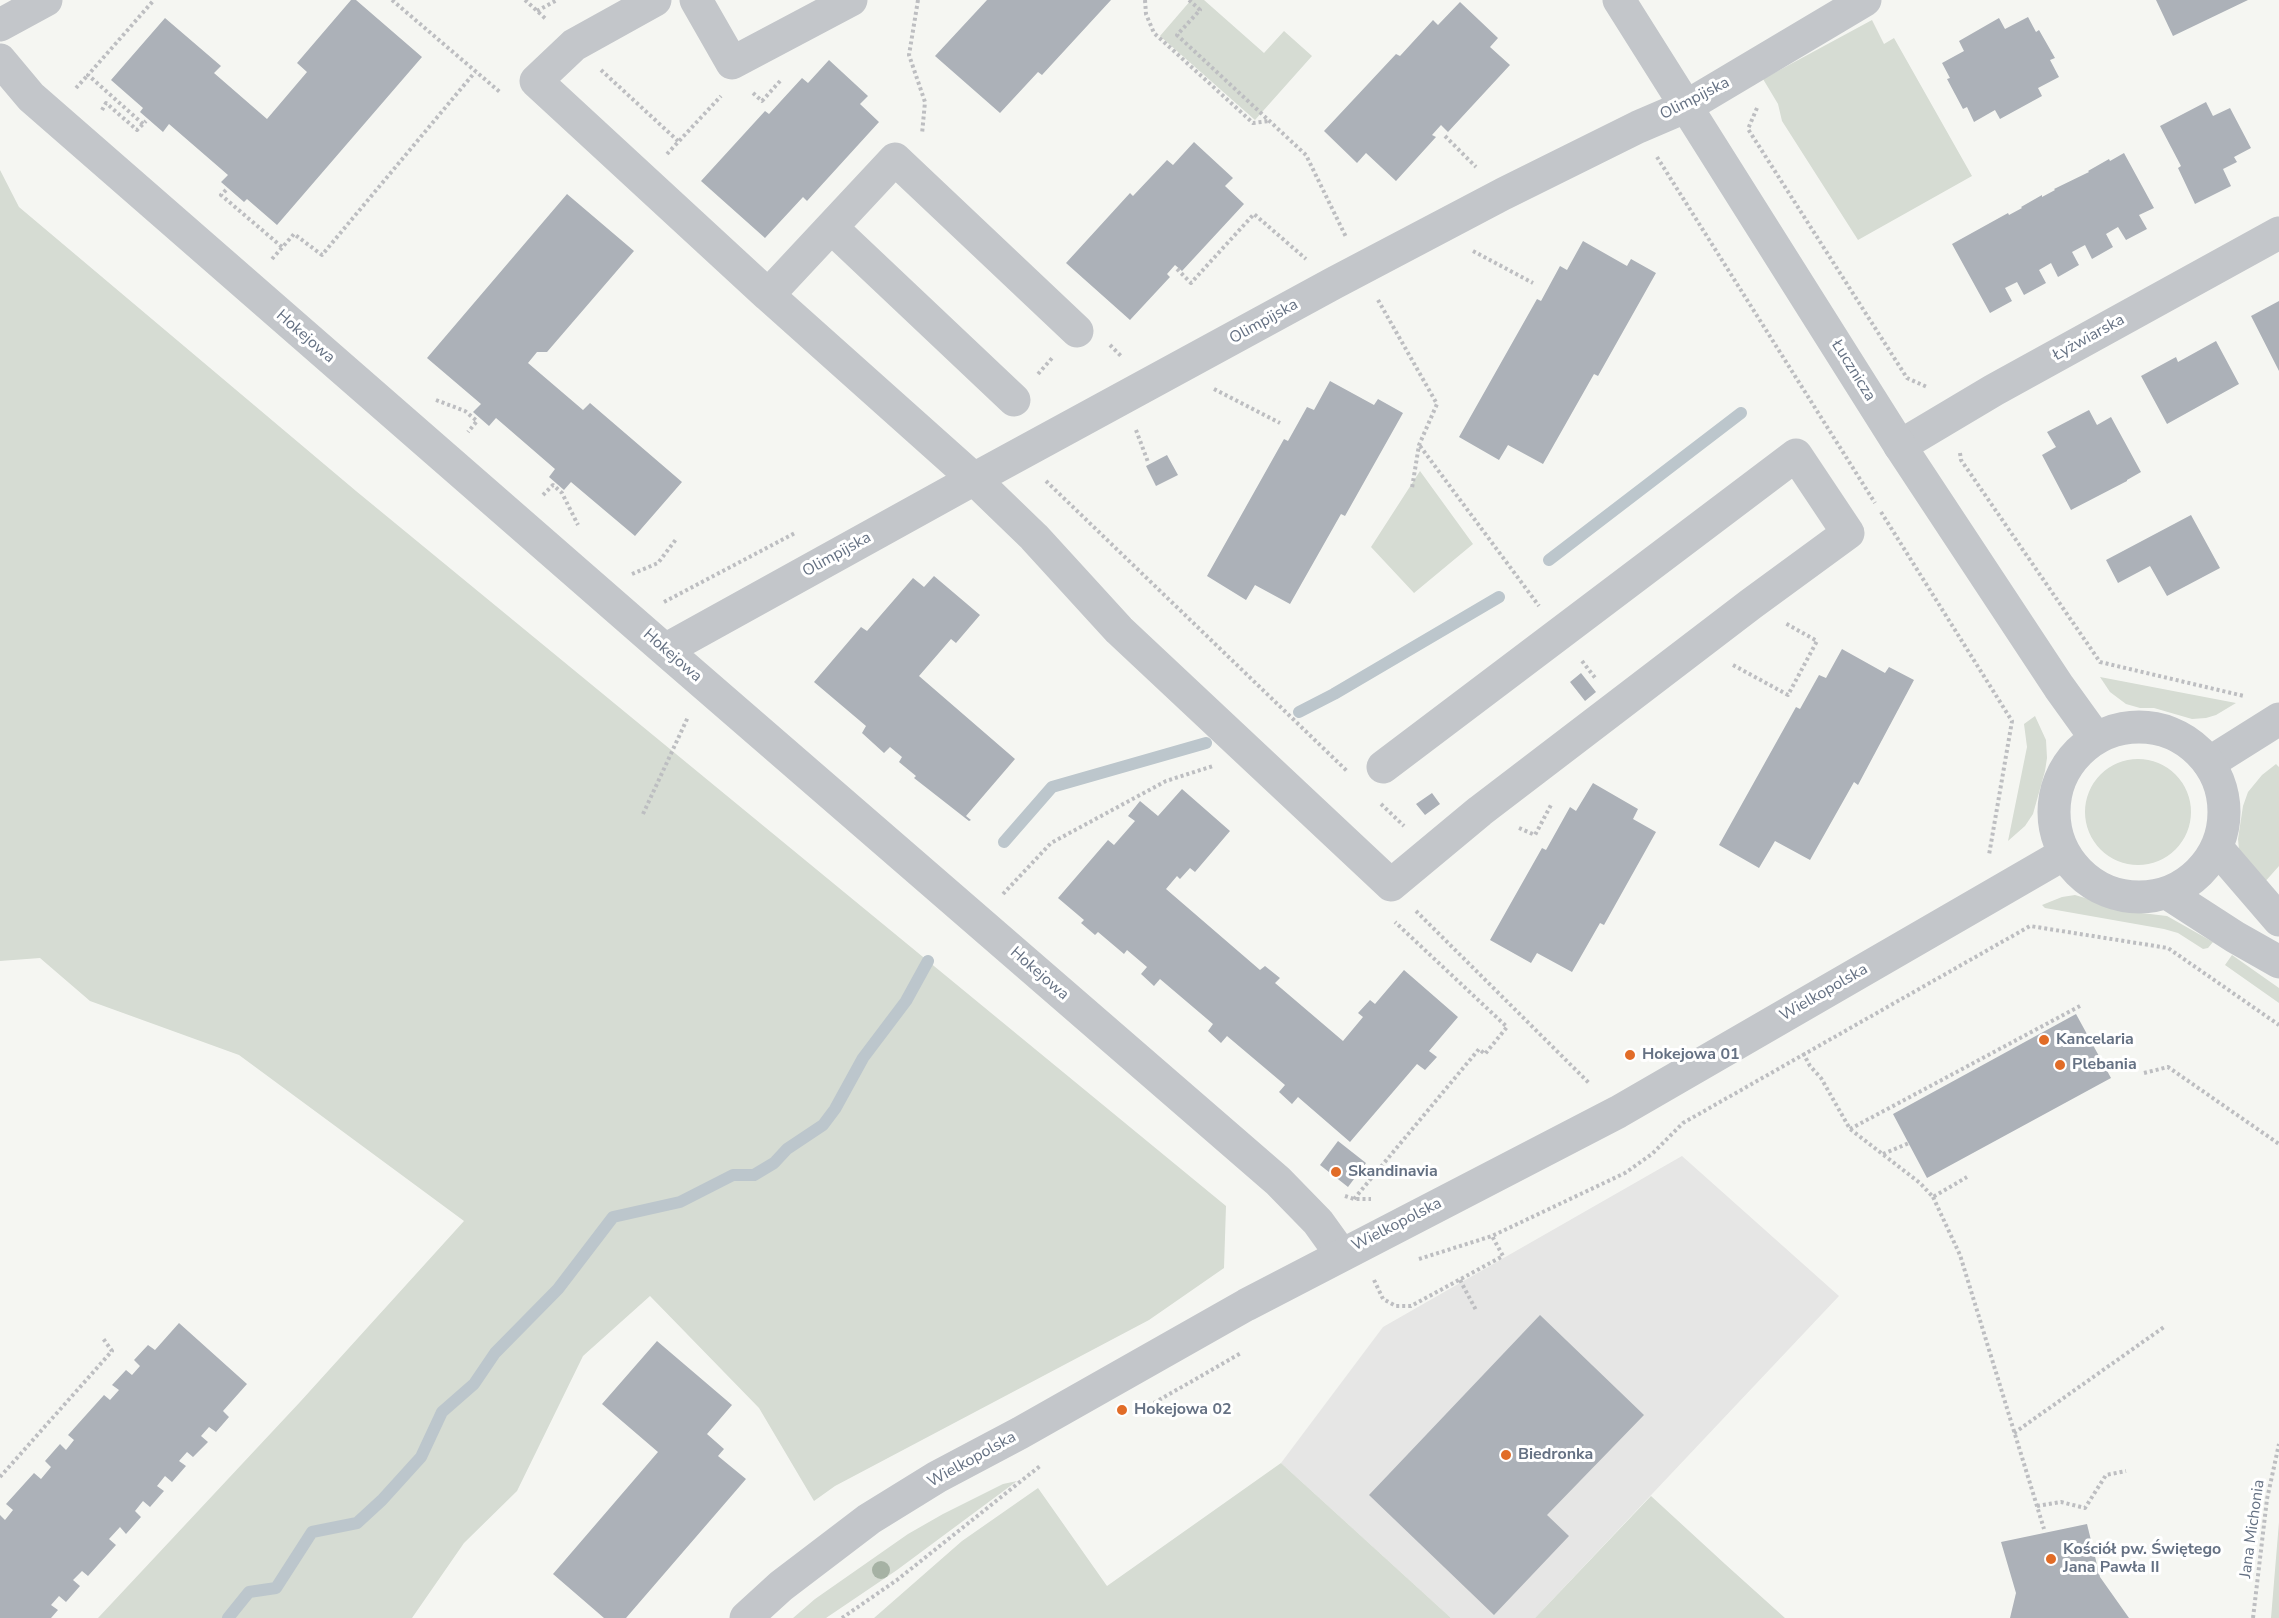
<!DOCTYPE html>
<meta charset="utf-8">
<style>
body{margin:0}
canvas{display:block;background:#f5f6f2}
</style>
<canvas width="2279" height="1618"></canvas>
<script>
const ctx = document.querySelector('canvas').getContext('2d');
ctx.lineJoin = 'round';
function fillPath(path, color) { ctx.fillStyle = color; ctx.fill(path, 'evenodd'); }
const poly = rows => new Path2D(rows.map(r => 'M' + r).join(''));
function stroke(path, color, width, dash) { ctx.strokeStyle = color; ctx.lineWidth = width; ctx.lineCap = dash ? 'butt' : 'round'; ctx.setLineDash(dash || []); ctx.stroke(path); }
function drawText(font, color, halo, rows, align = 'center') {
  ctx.font = font + ' "Nunito Sans",sans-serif'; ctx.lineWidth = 6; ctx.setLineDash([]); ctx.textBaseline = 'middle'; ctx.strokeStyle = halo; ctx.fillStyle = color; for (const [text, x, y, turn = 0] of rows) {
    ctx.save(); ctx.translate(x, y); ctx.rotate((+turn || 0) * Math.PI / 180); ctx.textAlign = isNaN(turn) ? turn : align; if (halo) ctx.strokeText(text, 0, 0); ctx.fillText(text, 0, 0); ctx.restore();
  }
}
fillPath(poly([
 [1682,1156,1839,1296,1535,1618,1451,1618,1281,1463,1383,1327]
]), '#e6e6e5');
fillPath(poly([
 [1191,0,1204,0,1264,53,1284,31,1312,56,1255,120,1160,36],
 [1872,20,1884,44,1894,38,1972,176,1858,240,1782,121,1778,104,1763,79],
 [0,170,19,207,356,491,1226,1206,1224,1268,1149,1320,835,1486,814,1501,759,1408,650,1296,583,1356,517,1491,464,1543,412,1618,98,1618,300,1402,464,1221,239,1055,90,1001,40,958,0,961],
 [1420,471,1473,544,1414,593,1371,547],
 [2100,677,2236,703,2216,715,2206,718,2192,719,2154,708,2140,708,2126,704,2110,692],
 [2035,716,2046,740,2047,758,2045,771,2033,814,2025,826,2008,841,2027,747,2024,724],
 '2085 812a53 53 0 1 1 106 0a53 53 0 1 1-106 0Z',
 [2276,764,2279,767,2279,866,2263,884,2239,850,2238,839,2243,806,2248,792,2262,775],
 [2075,895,2102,903,2116,910,2167,916,2213,942,2208,948,2203,949,2178,933,2164,929,2045,908,2042,905,2062,897],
 [2232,955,2279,988,2279,1003,2225,965],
 [1281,1463,1451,1618,874,1618,962,1541,1038,1488,1107,1586],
 [1017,1481,897,1570,826,1618,793,1618,815,1599,908,1534,943,1514,1003,1484],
 [1651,1496,1725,1564,1785,1618,1535,1618],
 [2279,1522,2279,1618,2271,1618]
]), '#d6dcd3');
stroke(poly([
 [1549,560,1741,413],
 [1299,712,1334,694,1499,597],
 [1004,842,1052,787,1206,743],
 [228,1618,249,1592,276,1588,312,1532,357,1523,382,1500,421,1457,442,1412,474,1384,495,1353,558,1289,613,1217,680,1202,733,1175,754,1175,774,1163,787,1149,823,1125,835,1109,863,1058,906,1001,928,961]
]), '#bcc6cc', 12);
fillPath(poly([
 [351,0,356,0,422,57,277,225,247,199,244,202,221,182,228,175,169,124,163,132,140,112,143,108,111,80,165,18,221,66,214,73,267,119,307,72,297,63],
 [987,0,1111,0,1042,75,1038,72,1000,113,935,56],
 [2156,0,2248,0,2173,36],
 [1460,2,1498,38,1490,47,1510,65,1448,132,1441,125,1432,135,1436,137,1396,181,1366,153,1357,163,1324,131,1396,54,1400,56,1433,20,1438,25],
 [2028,17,2036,32,2039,30,2055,58,2050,60,2059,77,2038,88,2042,96,2000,119,1995,110,1974,122,1967,107,1963,109,1947,79,1950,78,1942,63,1964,51,1959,41,1999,18,2005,29],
 [829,60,868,96,860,104,879,122,807,201,803,197,765,238,701,181,765,111,769,114,802,78,808,83],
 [2206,102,2213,116,2230,108,2251,148,2234,157,2237,162,2223,169,2231,186,2195,204,2178,168,2181,166,2160,126],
 [1194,142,1233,178,1225,186,1244,204,1182,271,1175,265,1167,274,1170,277,1130,320,1066,263,1130,193,1133,196,1167,160,1173,165],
 [2124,153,2154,208,2139,215,2147,229,2126,240,2118,227,2106,234,2113,247,2092,259,2085,245,2072,252,2079,265,2058,277,2051,263,2039,270,2046,283,2024,295,2017,282,2005,288,2012,301,1990,313,1952,244,2008,213,2009,215,2022,208,2021,207,2042,195,2042,197,2055,190,2054,189,2089,172,2088,171,2109,159,2110,161],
 [567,194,634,251,547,352,537,352,528,363,583,410,590,403,682,482,635,536,571,482,564,490,549,477,555,469,496,418,489,426,473,412,481,404,427,358],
 [1583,241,1627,266,1631,259,1656,273,1598,376,1594,374,1543,464,1508,445,1499,460,1459,437,1537,299,1541,301,1560,266,1567,270],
 [2279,301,2279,371,2251,316],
 [2216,341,2239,384,2167,424,2141,376,2176,357,2178,362],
 [1330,381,1374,405,1378,399,1403,413,1345,516,1341,514,1290,604,1255,585,1246,600,1207,576,1284,439,1288,441,1307,407,1314,410],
 [2089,410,2097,425,2111,417,2141,472,2127,480,2127,481,2071,510,2042,455,2056,447,2047,432],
 [1167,455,1178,475,1156,486,1146,466],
 [2191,515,2220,568,2167,596,2150,566,2118,583,2106,560],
 [934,576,980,615,956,643,951,639,919,676,1015,759,966,816,971,820,969,821,914,778,916,776,899,762,902,757,890,747,884,753,862,733,866,726,814,682,861,627,867,631,913,578,924,587],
 [1842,649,1885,673,1889,667,1914,680,1858,785,1854,782,1810,860,1775,841,1759,868,1719,845,1796,707,1800,709,1819,675,1826,678],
 [1581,673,1596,692,1585,701,1570,682],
 [1593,783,1638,809,1633,819,1656,832,1604,925,1600,923,1572,972,1537,953,1531,963,1490,940,1542,848,1546,850,1570,807,1576,811],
 [1182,789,1230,831,1195,872,1190,868,1180,879,1177,876,1166,889,1260,970,1265,966,1280,978,1275,983,1343,1041,1363,1017,1358,1013,1370,1000,1375,1004,1404,970,1458,1017,1429,1051,1437,1057,1425,1070,1417,1064,1350,1142,1298,1097,1292,1104,1279,1092,1285,1085,1227,1036,1221,1043,1208,1031,1213,1024,1160,979,1154,986,1141,974,1147,967,1127,950,1124,954,1098,932,1095,935,1081,923,1084,920,1058,898,1108,840,1114,845,1135,821,1128,816,1140,801,1158,816],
 [1432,793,1440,804,1425,815,1416,804],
 [2076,1014,2111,1078,1927,1178,1893,1114],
 [1338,1141,1366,1163,1348,1187,1320,1165],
 [1540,1315,1644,1415,1547,1515,1569,1536,1494,1615,1369,1495],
 [179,1323,247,1384,223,1411,229,1417,216,1432,209,1427,201,1436,208,1442,193,1457,187,1452,179,1461,186,1466,172,1482,165,1476,157,1486,164,1491,150,1507,143,1501,135,1511,141,1517,126,1534,120,1527,109,1539,116,1545,88,1576,82,1571,73,1580,80,1586,66,1602,59,1596,51,1605,58,1610,51,1618,0,1618,0,1515,5,1520,13,1510,6,1504,34,1473,41,1479,51,1467,45,1461,60,1444,66,1450,74,1440,68,1435,104,1395,110,1400,119,1390,112,1385,126,1370,132,1375,140,1366,134,1360,148,1345,155,1350],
 [657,1341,732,1405,707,1434,724,1449,718,1456,746,1479,626,1618,604,1618,553,1574,658,1452,602,1404],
 [2087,1524,2100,1577,2129,1618,2010,1618,2016,1593,2001,1542]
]), '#acb1b8');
stroke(poly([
 [392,0,501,93],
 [525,0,547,20],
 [918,0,909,55,925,102,922,134],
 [1145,0,1146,14,1154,33,1253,123,1269,121],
 [1189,0,1200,10,1177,35,1306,155,1346,237],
 [537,11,557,0],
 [601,70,678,141],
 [76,88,88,75],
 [753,93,762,101,781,80],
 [1757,108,1748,129,1907,378,1927,387],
 [102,110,106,103,137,130,146,121],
 [143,124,88,75,154,0],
 [1445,136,1476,167],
 [667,154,721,96],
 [1657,157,1875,503],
 [226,190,221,195,282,247],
 [1473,251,1533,283],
 [272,259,294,234,322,255,475,72],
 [1177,269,1191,283,1254,214,1306,259],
 [1378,300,1437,404,1419,445,1412,488],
 [1110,345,1122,357],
 [1038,374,1053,357],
 [1214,389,1280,423],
 [436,400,465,411,477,421,468,432],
 [1136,430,1148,462],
 [1420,446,1539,606],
 [1960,453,1961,460,2100,662,2244,696],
 [1046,481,1348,772],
 [543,495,553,485,562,493,578,525],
 [1881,512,2012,721,1989,855],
 [632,574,658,563,677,538],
 [664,602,795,533],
 [1582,661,1596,679],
 [1733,665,1788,695,1817,641,1785,623],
 [1381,804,1404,826],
 [643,814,688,717],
 [1519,828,1535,835,1551,805],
 [1003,894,1051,843,1166,781,1213,766],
 [1416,911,1590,1084],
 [1803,1053,1810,1066,1821,1078,1850,1129,1920,1183,1933,1197,1967,1177],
 [2144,1073,2168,1067,2279,1144],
 [1850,1129,2080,1006],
 [1883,1154,1909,1143],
 [1345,1196,1354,1199,1371,1199],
 [1933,1197,1960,1255,2044,1529],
 [1354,1199,1479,1049,1485,1054,1507,1027,1395,922],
 [1419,1259,1492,1236,1625,1173,1652,1154,1683,1123,2030,926,2168,948,2279,1025],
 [1374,1280,1383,1299,1396,1306,1411,1306,1503,1256,1492,1236],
 [1460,1280,1476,1310],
 [1133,1415,1241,1353],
 [2014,1433,2164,1327],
 [0,1477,112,1351,102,1337],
 [2037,1506,2061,1502,2085,1508,2106,1475,2126,1471],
 [842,1618,897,1580,1040,1466],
 [2253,1618,2267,1499,2279,1444]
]), '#bdbec1', 4, [3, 3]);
stroke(poly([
 [655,0,574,45,536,81,768,295],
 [696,0,732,63,851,0],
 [0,25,46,0],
 [0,60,31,97,665,650,1278,1181,1318,1222,1341,1254],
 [832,228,1014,400],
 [1077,331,895,159,768,295,974,479,1034,537,1119,630,1391,885,1480,811,1751,604,1848,533,1796,455,1383,767],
 [1900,446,1994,390,2279,233],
 [665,650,974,479,1334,283,1503,194,1638,127,1687,106,1865,0],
 [2209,763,2279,719]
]), '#c3c6ca', 33);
stroke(poly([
 [1619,0,1900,446,2059,687,2095,737],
 '2054 812a85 85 0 1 1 170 0a85 85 0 1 1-170 0Z',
 [2217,848,2279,920],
 [2167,893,2235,937,2279,962],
 [746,1618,781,1586,869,1519,937,1477,1020,1433,1246,1305,1618,1112,2064,854]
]), '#c3c6ca', 33);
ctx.fillStyle = '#a6b2a4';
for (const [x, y] of [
 [881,1570]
]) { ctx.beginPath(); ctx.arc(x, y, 9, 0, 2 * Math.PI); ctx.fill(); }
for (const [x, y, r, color] of [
 [2044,1040,6,"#e16c27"],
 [1630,1055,6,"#e16c27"],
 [2060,1065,6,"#e16c27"],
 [1336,1172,6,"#e16c27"],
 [1122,1410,6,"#e16c27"],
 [1506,1455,6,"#e16c27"],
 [2051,1559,6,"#e16c27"]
]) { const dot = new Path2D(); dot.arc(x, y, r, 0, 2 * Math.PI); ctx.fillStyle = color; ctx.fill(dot); stroke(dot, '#fff', 2); }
drawText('16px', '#657183', '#fff', [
 ["Olimpijska",1695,99,-27],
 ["Olimpijska",1264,322,-29],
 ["Hokejowa",305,337,41],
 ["Łyżwiarska",2089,338,-29],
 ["Łucznicza",1853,371,58],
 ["Olimpijska",837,555,-29],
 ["Hokejowa",672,656,41],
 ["Hokejowa",1039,974,41],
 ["Wielkopolska",1824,993,-30],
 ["Wielkopolska",1397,1225,-27],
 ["Wielkopolska",972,1460,-29],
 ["Jana Michonia",2253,1529,-82]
]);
drawText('bold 16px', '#657183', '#fff', [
 ["Kancelaria",2056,1040],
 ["Hokejowa 01",1642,1055],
 ["Plebania",2072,1065],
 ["Skandinavia",1348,1172],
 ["Hokejowa 02",1134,1410],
 ["Biedronka",1518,1455],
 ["Kościół pw. Świętego",2063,1550],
 ["Jana Pawła II",2063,1568]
], 'left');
</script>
